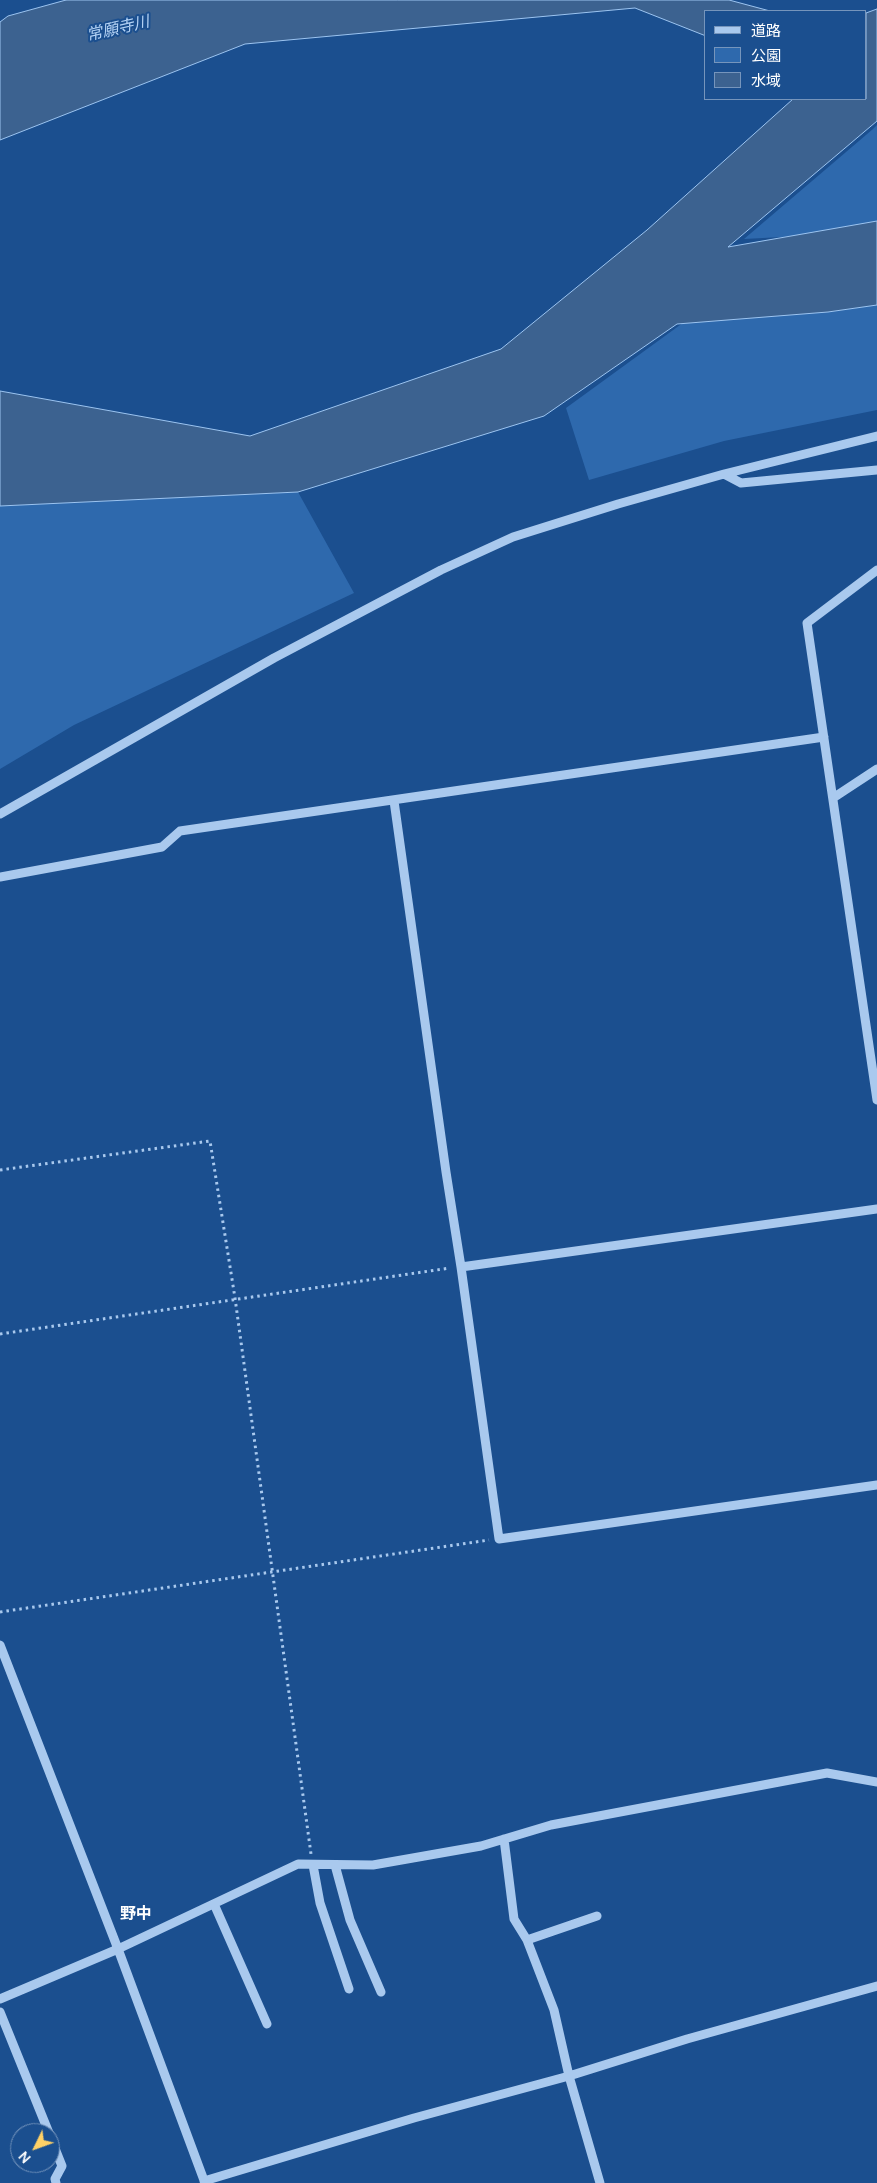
<!DOCTYPE html>
<meta charset="utf-8">
<style>
body{margin:0}
#map{position:relative;width:877px;height:2183px;overflow:hidden;background:#1b4f8f;font-family:Manrope,"Noto Sans JP",sans-serif}
canvas{display:block}
.legend{position:absolute;left:704px;top:10px;width:162px;height:90px;box-sizing:border-box;background:#1b4f8f;border:1px solid #7695bc;margin:0;padding:6px 9px;list-style:none;font-size:15px;color:#fff}
.legend li{display:flex;align-items:center;gap:10px;height:25px}
.legend b{width:25px;border:1px solid #7695bc}
.north{position:absolute;left:10px;top:2123px;width:50px;height:50px;box-sizing:border-box;background:#1b4f8f;border:1px solid #7695bc;border-radius:50%;rotate:228deg;font-size:14px;font-weight:700;line-height:20px;text-align:center;color:#fff}
.north::after{content:'';display:block;margin:auto;width:18px;height:22px;background:#ffd166;clip-path:polygon(50% 0,100% 100%,50% 72%,0 100%)}
</style>
<div id="map">
<canvas width="877" height="2183"></canvas>
<ul class="legend">
<li><b style="height:6px;background:#a9c9ee"></b>道路</li>
<li><b style="height:14px;background:#2e69ad"></b>公園</li>
<li><b style="height:14px;background:#3c6290"></b>水域</li>
</ul>
<div class="north">N</div>
</div>
<script>
const ctx = document.querySelector('canvas').getContext('2d');
ctx.lineJoin = 'round';
function fillPath(path, color) { ctx.fillStyle = color; ctx.fill(path, 'evenodd'); }
const poly = rows => new Path2D(rows.map(r => 'M' + r).join(''));
function stroke(path, color, width, dash) { ctx.strokeStyle = color; ctx.lineWidth = width; ctx.lineCap = dash ? 'butt' : 'round'; ctx.setLineDash(dash || []); ctx.stroke(path); }
function drawText(font, color, halo, rows, align = 'center') {
  ctx.font = font + ' Manrope,"Noto Sans JP",sans-serif'; ctx.lineWidth = 4; ctx.setLineDash([]); ctx.textBaseline = 'middle'; ctx.strokeStyle = halo; ctx.fillStyle = color; for (const [text, x, y, turn = 0] of rows) {
    ctx.save(); ctx.translate(x, y); ctx.rotate((+turn || 0) * Math.PI / 180); ctx.textAlign = isNaN(turn) ? turn : align; if (halo) ctx.strokeText(text, 0, 0); ctx.fillText(text, 0, 0); ctx.restore();
  }
}
fillPath(poly([
 [877,125,877,232,744,239,873,129],
 [735,285,877,291,877,410,724,441,589,480,566,408],
 [298,492,354,593,74,725,0,769,0,506]
]), '#2e69ad');
const water = poly([
 [66,0,729,0,770,11,706,11,706,36,635,8,245,44,0,140,0,22,8,16,66,0],
 [877,9,877,121,728,247,877,221,877,305,828,312,677,324,544,416,298,492,0,506,0,391,250,436,501,349,647,230,793,99,866,99,866,13,877,9]
]);
fillPath(water, '#3c6290');
stroke(water, '#9cc4f0', 1);
stroke(poly([
 [0,1170,210,1141,235,1298,311,1854],
 [0,1334,450,1268],
 [0,1612,489,1540]
]), '#a9c9ee', 3, [2.5, 4]);
stroke(poly([
 [724,474,741,483,877,470],
 [877,570,807,623,877,1100],
 [833,798,877,769],
 [394,801,446,1172,461,1267,499,1539,877,1485],
 [0,814,274,658,441,570,513,537,618,504,724,474,877,436],
 [0,877,162,847,180,831,824,737],
 [461,1267,877,1209],
 [0,1645,118,1949,205,2183],
 [313,1865,320,1903,349,1989],
 [335,1865,350,1920,381,1992],
 [214,1904,267,2024],
 [527,1940,597,1916],
 [0,1999,118,1949,298,1864,373,1865,481,1846,551,1825,827,1773,877,1782],
 [0,2012,49,2133],
 [50,2136,62,2166,55,2179,56,2183],
 [204,2181,414,2118,569,2076,554,2010,527,1940,514,1919,504,1839],
 [600,2183,569,2076,687,2039,877,1986]
]), '#a9c9ee', 9);
drawText('italic 16px', '#b5d3f5', '#1b4f8f', [
 ["常願寺川",118,29,-13]
]);
drawText('bold 16px', '#fff', '#1b4f8f', [
 ["野中",136,1915]
]);
</script>
